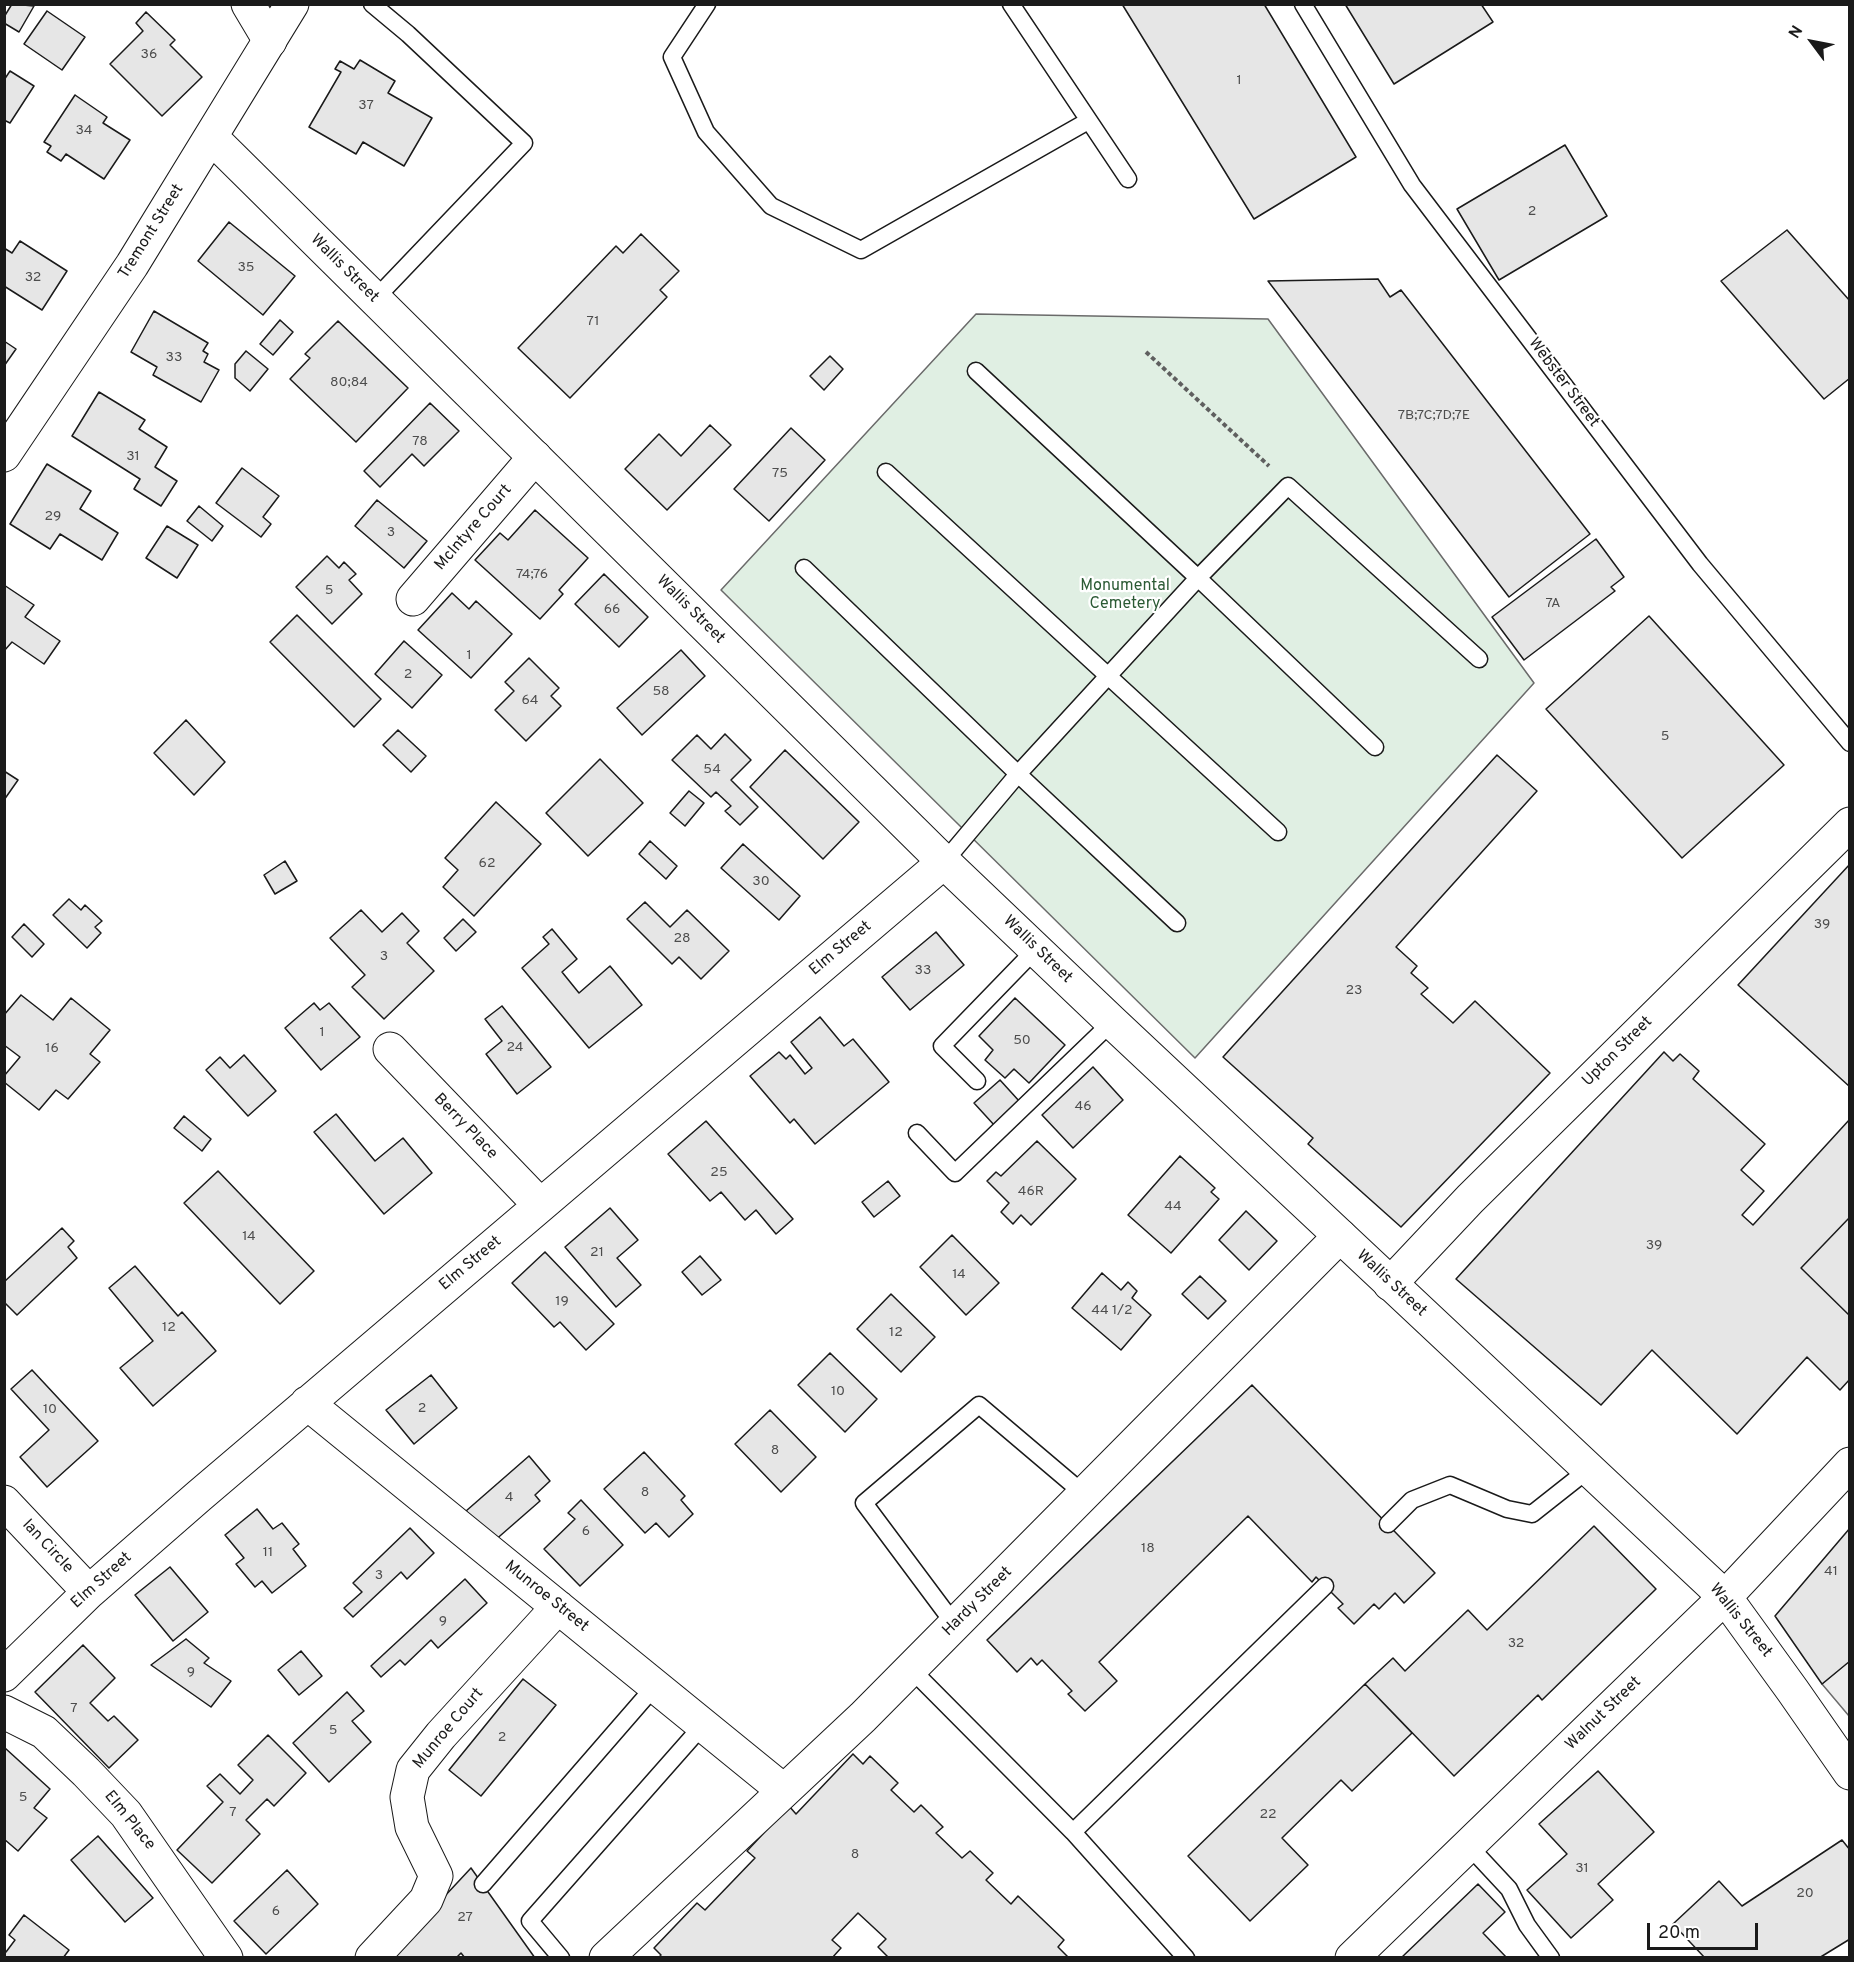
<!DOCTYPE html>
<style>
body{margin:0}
#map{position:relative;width:1854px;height:1962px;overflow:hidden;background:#fff;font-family:Overpass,sans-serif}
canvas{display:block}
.frame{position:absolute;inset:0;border:6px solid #1a1a1a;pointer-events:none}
.north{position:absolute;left:1782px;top:12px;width:60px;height:60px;-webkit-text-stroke:4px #fff;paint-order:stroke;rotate:302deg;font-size:16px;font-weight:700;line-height:24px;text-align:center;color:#1a1a1a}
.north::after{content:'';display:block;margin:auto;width:21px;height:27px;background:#1a1a1a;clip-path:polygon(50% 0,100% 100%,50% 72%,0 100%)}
.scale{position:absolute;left:1647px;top:1923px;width:111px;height:27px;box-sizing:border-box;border:3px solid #1a1a1a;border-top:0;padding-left:8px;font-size:18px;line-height:21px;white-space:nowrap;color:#1a1a1a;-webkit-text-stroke:4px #fff;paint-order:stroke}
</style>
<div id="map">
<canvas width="1854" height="1962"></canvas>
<div class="frame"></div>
<div class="north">N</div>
<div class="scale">20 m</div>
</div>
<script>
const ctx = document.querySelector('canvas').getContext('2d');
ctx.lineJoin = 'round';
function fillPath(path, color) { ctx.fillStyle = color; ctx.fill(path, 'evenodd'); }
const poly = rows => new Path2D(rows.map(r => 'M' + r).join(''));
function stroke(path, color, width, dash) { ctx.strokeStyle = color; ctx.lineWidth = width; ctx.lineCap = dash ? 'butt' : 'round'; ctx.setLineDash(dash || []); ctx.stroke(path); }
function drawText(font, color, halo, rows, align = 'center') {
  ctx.font = font + ' Overpass,sans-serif'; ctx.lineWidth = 4.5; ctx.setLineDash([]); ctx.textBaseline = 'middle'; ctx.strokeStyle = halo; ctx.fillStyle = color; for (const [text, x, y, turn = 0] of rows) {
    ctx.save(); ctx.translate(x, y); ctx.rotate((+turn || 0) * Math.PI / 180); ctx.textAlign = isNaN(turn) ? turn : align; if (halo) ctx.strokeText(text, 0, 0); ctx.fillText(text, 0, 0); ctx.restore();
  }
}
const green = poly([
 [976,314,1268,319,1534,683,1195,1058,721,590,976,314]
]);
fillPath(green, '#e0efe3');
stroke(green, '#6a6a6a', 1.5);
const parking = poly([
 [1849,1661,1849,1716,1822,1684,1849,1661]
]);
fillPath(parking, '#ededed');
stroke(parking, '#6a6a6a', 1.5);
const building = poly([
 [12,4,34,6,19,32,4,23,4,17,12,4],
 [1122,4,1264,4,1356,157,1254,219,1122,4],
 [1345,4,1481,4,1493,22,1394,84,1345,4],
 [47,11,85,37,62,70,24,44,47,11],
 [146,12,175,40,170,45,202,77,162,116,110,64,143,31,136,23,146,12],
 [360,60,395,81,388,93,432,118,404,166,363,142,356,154,309,127,341,72,335,69,340,61,354,69,360,60],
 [10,71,34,86,10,123,4,120,4,80,10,71],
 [75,95,107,117,103,123,130,140,104,179,66,154,61,161,47,152,51,146,44,142,75,95],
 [1565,145,1607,216,1499,280,1457,209,1565,145],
 [229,222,295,276,263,315,198,261,229,222],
 [1787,230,1850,301,1850,378,1824,399,1721,281,1787,230],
 [641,234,679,271,660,290,667,297,570,398,518,348,616,246,623,253,641,234],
 [20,241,67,271,42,310,4,286,4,248,12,253,20,241],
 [1378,279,1390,297,1401,290,1590,534,1509,597,1268,281,1378,279],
 [154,311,208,343,203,351,208,354,204,362,219,370,201,402,153,375,157,367,131,352,154,311],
 [280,320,293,332,273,355,260,344,280,320],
 [338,321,408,388,356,442,290,379,310,358,305,354,338,321],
 [4,341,16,349,4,366,4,341],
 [246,351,268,369,250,391,235,378,235,364,246,351],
 [830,356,843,369,824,390,810,376,830,356],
 [99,392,145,420,139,429,167,447,155,467,177,481,161,506,134,489,140,479,72,436,99,392],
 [430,403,459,431,424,466,412,454,380,487,364,471,430,403],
 [710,425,731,445,667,510,625,469,659,434,681,456,710,425],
 [791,428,825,460,769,521,734,489,791,428],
 [47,464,91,491,80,509,118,533,102,560,60,534,50,549,10,524,47,464],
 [242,468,279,496,263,517,271,524,261,537,216,503,242,468],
 [377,500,427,541,404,568,355,526,377,500],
 [199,506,223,526,212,541,187,521,199,506],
 [535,510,588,558,559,590,563,594,540,619,475,560,500,533,508,540,535,510],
 [167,526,198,545,177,578,146,558,167,526],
 [1596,539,1624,577,1611,587,1615,591,1524,660,1492,617,1596,539],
 [327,556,339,568,344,562,356,574,349,580,362,594,332,624,296,587,327,556],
 [604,574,648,617,619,647,575,604,604,574],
 [4,585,34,605,25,617,60,641,44,664,12,642,4,651,4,585],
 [452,593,469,609,476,601,512,634,471,678,418,630,452,593],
 [297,615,381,699,354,727,270,642,297,615],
 [1649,616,1784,765,1682,858,1546,709,1649,616],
 [404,641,442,675,412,708,375,674,404,641],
 [681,650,705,676,642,735,617,708,681,650],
 [529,658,559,688,551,696,561,706,526,741,495,710,514,691,505,682,529,658],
 [186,720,225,762,194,795,154,753,186,720],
 [398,730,426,756,411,772,383,745,398,730],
 [725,734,751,760,731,780,758,807,740,825,725,811,731,806,716,792,711,797,672,760,697,735,711,749,725,734],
 [785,750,859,822,823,859,750,787,785,750],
 [1497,755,1537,791,1396,947,1417,966,1411,973,1428,988,1421,994,1453,1023,1475,1001,1550,1073,1401,1227,1308,1144,1313,1138,1223,1057,1497,755],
 [600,759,643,803,588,856,546,813,600,759],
 [4,771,18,780,4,800,4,771],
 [689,791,704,803,685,826,670,813,689,791],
 [496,802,541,844,474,916,443,887,458,870,445,858,496,802],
 [650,841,677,866,666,879,639,854,650,841],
 [743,844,800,896,779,920,721,868,743,844],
 [285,861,297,881,275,894,264,875,285,861],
 [1850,864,1850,1087,1738,985,1850,864],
 [69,899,81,910,85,905,102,921,95,927,101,933,87,948,53,915,69,899],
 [645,902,670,927,687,910,729,951,701,979,679,957,672,964,627,919,645,902],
 [361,910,382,932,402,913,419,931,407,943,434,971,384,1019,352,987,365,975,330,938,361,910],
 [463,919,476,932,456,951,444,938,463,919],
 [24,924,44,944,32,957,12,937,24,924],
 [552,929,577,959,562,972,579,993,610,966,642,1005,589,1048,522,968,549,944,543,937,552,929],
 [936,932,964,965,910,1010,882,977,936,932],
 [21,995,53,1020,71,998,110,1030,90,1054,100,1062,68,1099,56,1090,39,1110,4,1082,4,1076,20,1057,4,1045,4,1015,21,995],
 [1015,998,1065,1045,1029,1083,1014,1069,1005,1078,985,1060,993,1050,979,1036,1015,998],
 [314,1003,320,1010,329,1003,360,1037,321,1070,285,1028,314,1003],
 [502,1006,551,1067,517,1094,486,1054,502,1041,485,1019,502,1006],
 [820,1017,844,1046,853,1039,889,1082,815,1144,794,1119,790,1123,750,1076,779,1052,786,1059,790,1055,805,1074,812,1068,791,1042,820,1017],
 [1664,1052,1673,1061,1680,1054,1699,1071,1693,1079,1765,1144,1741,1170,1764,1191,1742,1215,1753,1225,1850,1119,1850,1217,1801,1268,1850,1316,1850,1379,1840,1390,1807,1357,1737,1434,1652,1350,1601,1405,1456,1279,1664,1052],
 [244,1055,276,1091,248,1116,206,1070,220,1057,230,1068,244,1055],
 [1093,1067,1123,1100,1073,1148,1042,1115,1093,1067],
 [1000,1080,1020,1102,995,1126,974,1103,1000,1080],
 [336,1114,375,1161,403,1138,432,1173,384,1214,314,1132,336,1114],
 [184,1116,211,1139,202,1151,174,1128,184,1116],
 [706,1121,793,1219,776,1234,756,1210,745,1220,721,1192,710,1201,668,1154,706,1121],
 [1037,1141,1076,1179,1031,1225,1021,1215,1013,1224,1001,1212,1009,1203,987,1181,996,1172,1001,1176,1037,1141],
 [1180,1156,1215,1188,1211,1192,1219,1199,1171,1253,1128,1215,1180,1156],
 [218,1171,314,1271,280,1304,184,1203,218,1171],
 [888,1181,900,1196,874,1217,862,1202,888,1181],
 [610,1208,638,1240,617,1258,641,1285,616,1307,565,1247,610,1208],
 [1246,1211,1277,1241,1249,1270,1219,1240,1246,1211],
 [1850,1217,1850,1316,1801,1268,1850,1217],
 [62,1228,74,1241,68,1247,77,1258,17,1315,4,1302,4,1282,62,1228],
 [952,1235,999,1283,966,1315,920,1267,952,1235],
 [545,1252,614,1324,586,1350,560,1322,554,1327,512,1283,545,1252],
 [700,1256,721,1280,702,1295,682,1272,700,1256],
 [135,1266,178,1316,182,1312,216,1351,153,1406,120,1368,153,1341,109,1288,135,1266],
 [1102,1273,1121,1290,1128,1282,1137,1291,1132,1298,1151,1315,1121,1350,1072,1308,1102,1273],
 [1200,1276,1226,1301,1208,1319,1182,1294,1200,1276],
 [891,1294,935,1337,901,1372,857,1329,891,1294],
 [830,1353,877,1399,845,1432,798,1385,830,1353],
 [32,1370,98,1441,47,1487,20,1457,49,1430,11,1389,32,1370],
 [431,1375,457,1408,414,1444,386,1410,431,1375],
 [1252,1385,1435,1573,1404,1603,1395,1593,1379,1609,1374,1604,1354,1624,1338,1608,1343,1604,1316,1577,1312,1582,1248,1516,1099,1662,1117,1681,1085,1711,1068,1694,1072,1691,1042,1660,1037,1665,1031,1658,1017,1672,987,1640,1252,1385],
 [770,1410,816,1457,781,1492,735,1444,770,1410],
 [644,1452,685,1496,681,1500,693,1514,669,1537,656,1523,645,1533,604,1489,644,1452],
 [529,1456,550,1481,535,1495,540,1501,493,1542,466,1511,529,1456],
 [581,1500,623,1545,580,1586,544,1549,575,1519,568,1513,581,1500],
 [257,1509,273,1529,282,1523,299,1544,293,1549,306,1566,272,1593,262,1581,255,1587,236,1564,244,1558,225,1535,257,1509],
 [1594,1526,1656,1589,1542,1700,1538,1695,1454,1776,1365,1684,1393,1658,1405,1671,1468,1610,1487,1630,1594,1526],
 [410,1528,434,1553,407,1579,401,1572,353,1617,344,1608,362,1592,353,1583,410,1528],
 [1850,1528,1850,1661,1822,1684,1775,1616,1850,1528],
 [170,1567,208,1612,173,1641,135,1595,170,1567],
 [465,1579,487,1603,438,1648,431,1640,405,1665,400,1660,381,1677,371,1666,465,1579],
 [186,1639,209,1658,204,1663,231,1681,211,1707,151,1665,186,1639],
 [83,1645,115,1678,90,1703,108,1721,114,1716,138,1740,109,1768,35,1692,83,1645],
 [301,1651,322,1676,299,1695,278,1670,301,1651],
 [523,1679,556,1705,481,1796,449,1770,523,1679],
 [1365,1684,1412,1733,1352,1791,1341,1780,1282,1838,1308,1865,1250,1921,1188,1856,1365,1684],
 [347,1692,364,1711,352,1721,371,1742,329,1782,293,1743,347,1692],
 [268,1735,306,1773,274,1806,267,1799,246,1820,260,1834,212,1883,177,1850,223,1802,207,1786,220,1774,240,1794,253,1780,238,1765,268,1735],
 [5,1748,50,1789,34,1808,47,1818,18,1851,4,1839,5,1748],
 [853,1754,863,1764,870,1756,898,1783,891,1790,914,1812,921,1805,943,1827,936,1833,962,1858,970,1851,993,1873,986,1880,1011,1904,1018,1896,1064,1940,1058,1947,1069,1958,889,1958,878,1947,886,1939,858,1913,832,1940,841,1948,832,1958,658,1958,661,1955,654,1948,697,1903,705,1910,755,1858,747,1851,789,1806,796,1814,853,1754],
 [1598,1771,1654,1832,1598,1884,1613,1900,1571,1938,1527,1890,1567,1854,1539,1824,1598,1771],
 [98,1836,153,1898,125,1922,71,1860,98,1836],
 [1842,1840,1850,1850,1850,1939,1819,1958,1705,1958,1673,1924,1719,1881,1742,1906,1842,1840],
 [471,1868,535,1958,465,1958,461,1953,456,1958,387,1958,471,1868],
 [287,1870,318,1904,266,1954,234,1921,287,1870],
 [1478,1884,1505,1912,1483,1933,1507,1958,1401,1958,1478,1884],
 [24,1915,69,1950,63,1958,4,1958,4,1951,6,1952,15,1940,9,1935,24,1915]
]);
fillPath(building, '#e6e6e6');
stroke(building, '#1a1a1a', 1.5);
const lane = poly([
 [372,4,408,34,524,143,375,299],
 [707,4,672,57,706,132,771,206,861,250,1088,121],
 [1011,4,1128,179],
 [1303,4,1412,185,1700,564,1850,743],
 [976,371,1198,578,1288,486,1479,659],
 [886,472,1278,832],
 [804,568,1018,774,1177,923],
 [944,862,1018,774,1198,578,1375,747],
 [977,1081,942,1046,1036,949],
 [917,1133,955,1173,1112,1022],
 [1388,1524,1412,1500,1450,1485,1507,1509,1532,1514,1589,1469],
 [955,1625,864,1503,979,1405,1084,1494],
 [911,1669,1073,1832,1186,1958],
 [1073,1832,1325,1586],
 [1468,1845,1509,1889,1527,1925,1551,1958],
 [483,1884,655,1686],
 [561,1958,530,1921,703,1725]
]);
const street = poly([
 [248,4,270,41],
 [413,599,535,457],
 [390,1049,540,1205],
 [1390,1284,1470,1199,1850,824],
 [307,1403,784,1791],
 [4,1502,89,1592],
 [4,1675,89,1592,199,1496,944,862],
 [4,1712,44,1732,86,1772,126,1814,226,1958],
 [372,1958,426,1900,436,1876,412,1827,407,1797,413,1770,441,1735,558,1607],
 [606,1958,863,1717,1340,1236]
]);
const secondary = poly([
 [211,137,944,862,1112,1022,1725,1597,1793,1691,1850,1773],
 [4,455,132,265,292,4],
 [1352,1958,1725,1597,1850,1464]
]);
stroke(lane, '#1a1a1a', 19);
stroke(street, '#1a1a1a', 35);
stroke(secondary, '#1a1a1a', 35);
stroke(poly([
 [1146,352,1269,466]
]), '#5f5f5f', 4, [4.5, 3]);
stroke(lane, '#fff', 16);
stroke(street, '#fff', 33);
stroke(secondary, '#fff', 33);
drawText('14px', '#4d4d4d', null, [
 ["36",149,55],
 ["1",1239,81],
 ["37",366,106],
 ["34",84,131],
 ["2",1532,212],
 ["35",246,268],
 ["32",33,278],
 ["71",593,322],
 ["33",174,358],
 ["80;84",349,383],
 ["7B;7C;7D;7E",1434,416],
 ["78",420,442],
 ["31",133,457],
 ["75",780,474],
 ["29",53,517],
 ["3",391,533],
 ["74;76",532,575],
 ["5",329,591],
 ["7A",1553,604],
 ["66",612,610],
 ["1",469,656],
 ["2",408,675],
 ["58",661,692],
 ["64",530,701],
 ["5",1665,737],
 ["54",712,770],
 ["62",487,864],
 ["30",761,882],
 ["39",1822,925],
 ["28",682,939],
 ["3",384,957],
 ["33",923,971],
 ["23",1354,991],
 ["1",322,1033],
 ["50",1022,1041],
 ["24",515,1048],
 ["16",52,1049],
 ["46",1083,1107],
 ["25",719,1173],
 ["46R",1031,1192],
 ["44",1173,1207],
 ["14",249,1237],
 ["39",1654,1246],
 ["21",597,1253],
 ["14",959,1275],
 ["19",562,1302],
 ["44 1/2",1112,1311],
 ["12",169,1328],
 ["12",896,1333],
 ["10",838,1392],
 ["2",422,1409],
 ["10",50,1410],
 ["8",775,1451],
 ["8",645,1493],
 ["4",509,1498],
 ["6",586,1532],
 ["18",1148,1549],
 ["11",268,1553],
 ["41",1831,1572],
 ["3",379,1576],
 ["9",443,1622],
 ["32",1516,1644],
 ["9",191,1673],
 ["7",74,1709],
 ["5",333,1731],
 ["2",502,1738],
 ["5",23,1798],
 ["7",233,1813],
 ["22",1268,1815],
 ["8",855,1855],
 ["31",1582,1869],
 ["20",1805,1894],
 ["6",276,1912],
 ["27",465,1918]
]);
drawText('16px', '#1a1a1a', '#fff', [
 ["Tremont Street",152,232,-58],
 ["Wallis Street",344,269,45],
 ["Webster Street",1563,383,53],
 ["McIntyre Court",474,528,-49],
 ["Wallis Street",690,610,45],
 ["Elm Street",841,949,-40],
 ["Wallis Street",1037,950,44],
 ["Upton Street",1618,1052,-45],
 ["Berry Place",465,1127,46],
 ["Elm Street",471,1264,-40],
 ["Wallis Street",1391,1284,43],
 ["Ian Circle",47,1547,47],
 ["Elm Street",102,1581,-42],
 ["Munroe Street",546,1597,39],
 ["Hardy Street",978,1602,-45],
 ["Wallis Street",1740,1621,51],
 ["Walnut Street",1604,1714,-44],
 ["Munroe Court",449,1729,-50],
 ["Elm Place",129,1821,51]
]);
drawText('16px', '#2b5a34', '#fff', [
 ["Monumental",1125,587],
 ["Cemetery",1125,605]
]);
</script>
